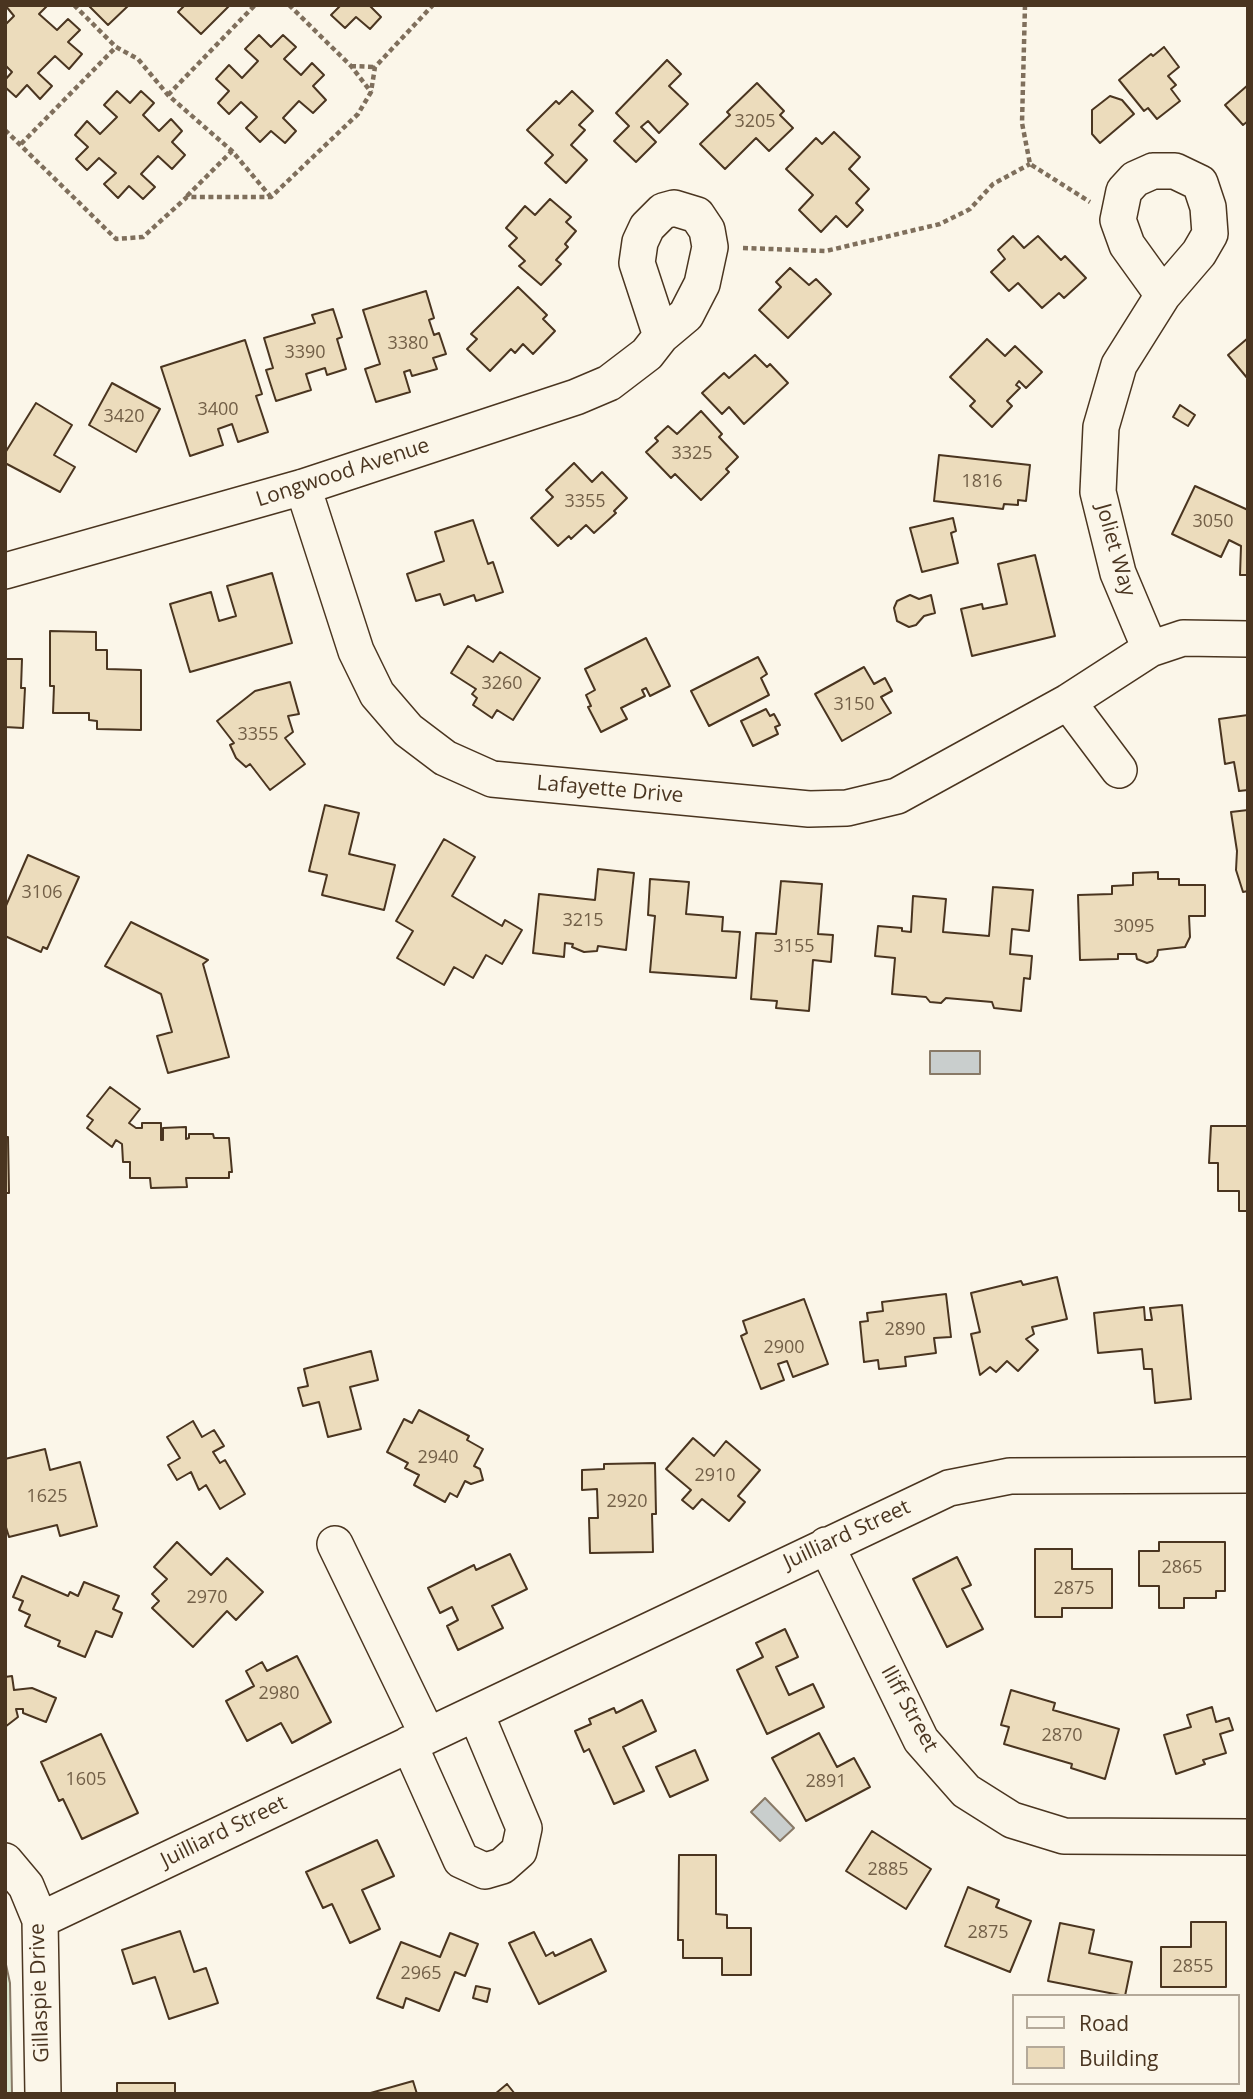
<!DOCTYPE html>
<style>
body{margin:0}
#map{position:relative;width:1253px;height:2099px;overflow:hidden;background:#fbf6e9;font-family:"Open Sans",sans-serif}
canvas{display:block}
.frame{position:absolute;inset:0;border:7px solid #4a3520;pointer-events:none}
.legend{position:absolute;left:1012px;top:1994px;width:228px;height:91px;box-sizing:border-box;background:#fbf6e9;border:2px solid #b4a999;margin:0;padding:9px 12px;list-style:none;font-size:21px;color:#4a3520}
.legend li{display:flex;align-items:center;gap:14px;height:35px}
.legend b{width:35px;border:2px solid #b4a999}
</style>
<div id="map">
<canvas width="1253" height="2099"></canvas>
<div class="frame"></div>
<ul class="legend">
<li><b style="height:9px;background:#fbf6e9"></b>Road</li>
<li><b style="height:19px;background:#ecdcbc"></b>Building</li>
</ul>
</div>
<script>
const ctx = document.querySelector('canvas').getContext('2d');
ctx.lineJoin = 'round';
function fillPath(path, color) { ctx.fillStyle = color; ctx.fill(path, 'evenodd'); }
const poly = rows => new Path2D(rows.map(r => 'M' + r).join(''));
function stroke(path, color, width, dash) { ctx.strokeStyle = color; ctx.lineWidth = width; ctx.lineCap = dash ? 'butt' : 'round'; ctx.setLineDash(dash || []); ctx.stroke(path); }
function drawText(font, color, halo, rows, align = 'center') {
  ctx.font = font + ' "Open Sans",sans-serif'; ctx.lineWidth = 5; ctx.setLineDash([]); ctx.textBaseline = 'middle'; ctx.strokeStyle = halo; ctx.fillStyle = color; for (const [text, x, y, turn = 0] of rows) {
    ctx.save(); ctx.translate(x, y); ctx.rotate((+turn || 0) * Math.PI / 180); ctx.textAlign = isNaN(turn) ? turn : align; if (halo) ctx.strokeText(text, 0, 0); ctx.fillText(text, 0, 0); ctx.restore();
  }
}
const green = poly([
 [5,1960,10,1983,12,2094,5,2094,5,1960]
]);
fillPath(green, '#dce7d0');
stroke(green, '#887966', 2);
const water = poly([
 [930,1051,980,1051,980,1074,930,1074,930,1051],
 [765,1798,794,1828,780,1841,751,1812,765,1798]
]);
fillPath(water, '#c9cecd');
stroke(water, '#887966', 2);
const building = poly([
 [5,5,48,5,39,14,57,30,68,19,80,30,68,42,82,54,69,69,55,56,38,73,52,86,40,99,27,85,16,97,5,87,5,80,12,72,5,65,5,25,14,16,5,5],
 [88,5,129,5,108,25,88,5],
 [185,5,230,5,201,34,178,12,185,5],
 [341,5,369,5,381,17,370,29,356,17,345,28,331,15,341,5],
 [259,35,271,47,283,35,296,47,284,59,301,75,312,63,324,75,313,86,326,100,313,113,299,101,283,118,296,131,285,143,271,131,260,142,246,128,257,117,241,102,229,114,218,103,229,91,216,79,229,65,242,78,258,61,245,49,259,35],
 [1164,47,1179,67,1168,76,1176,85,1171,89,1180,101,1157,119,1148,108,1144,111,1119,80,1151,54,1153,56,1164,47],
 [667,60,681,74,669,86,688,104,659,133,648,121,641,127,656,142,636,162,614,141,629,126,616,113,667,60],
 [757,83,784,111,780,115,793,128,769,151,756,138,725,169,700,144,730,115,727,112,757,83],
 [1248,85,1248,121,1243,125,1225,105,1248,85],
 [117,91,130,103,141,91,154,103,143,115,159,131,171,119,182,131,172,142,185,155,172,169,158,156,141,174,155,187,143,199,129,186,118,198,104,184,116,173,99,158,87,170,76,159,88,147,75,135,87,121,100,134,117,117,104,105,117,91],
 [572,91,593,111,579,125,585,130,571,145,587,160,566,183,545,163,553,155,527,130,556,101,559,104,572,91],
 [1110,96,1122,100,1134,114,1100,143,1092,134,1092,110,1110,96],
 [834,132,860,157,849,169,869,189,856,203,863,210,847,227,836,216,821,232,799,210,813,195,786,169,816,138,822,144,834,132],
 [550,199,571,217,566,222,576,231,565,244,568,247,556,260,561,264,541,285,519,266,525,261,509,246,517,238,506,228,525,206,535,215,550,199],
 [1013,236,1024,248,1038,236,1061,260,1065,256,1086,278,1064,298,1059,293,1042,308,1018,283,1009,291,991,272,1005,259,998,250,1013,236],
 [790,268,809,285,816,279,831,294,788,338,759,310,781,287,776,282,790,268],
 [518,287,547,315,543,319,555,331,533,354,523,344,515,353,511,349,490,371,467,349,477,339,471,334,518,287],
 [426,291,434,318,429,320,434,335,439,333,446,354,433,358,437,369,412,376,410,370,404,372,410,392,376,402,365,369,380,364,363,310,426,291],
 [333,309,342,337,337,339,346,369,327,375,325,368,306,374,311,390,276,401,266,370,273,368,264,338,315,323,312,315,333,309],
 [1248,338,1248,379,1228,355,1248,338],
 [987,339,1005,356,1015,346,1042,372,1026,388,1019,381,1016,385,1020,388,1007,401,1012,406,992,427,970,406,975,401,950,377,987,339],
 [245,340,262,394,256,396,268,432,238,442,232,424,218,429,223,445,190,456,161,367,245,340],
 [755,355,767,367,770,364,788,383,744,424,729,407,722,414,702,393,724,373,729,378,755,355],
 [112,383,160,409,136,452,89,425,112,383],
 [36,403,72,425,54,455,75,467,60,492,5,463,5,453,36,403],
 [1180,405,1195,415,1188,426,1173,417,1180,405],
 [701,411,722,434,719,437,738,457,726,469,729,472,701,500,675,474,671,478,646,452,658,441,655,438,668,426,677,434,701,411],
 [939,455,1030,465,1026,501,1018,500,1018,505,1004,504,1003,509,934,501,939,455],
 [574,463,592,482,602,472,627,498,614,511,616,513,594,533,586,525,571,539,569,536,558,546,531,518,553,497,546,490,574,463],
 [1195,486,1248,510,1248,575,1240,575,1241,546,1229,540,1221,557,1172,534,1195,486],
 [953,518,956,531,951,533,958,563,922,572,910,528,953,518],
 [473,520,488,564,493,562,503,592,476,601,474,595,444,605,440,594,416,601,407,574,444,561,435,532,473,520],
 [1035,555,1055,636,972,656,961,609,982,604,983,609,1007,604,998,564,1035,555],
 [272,573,292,643,190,672,170,604,211,592,219,621,236,616,227,586,272,573],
 [910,595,919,599,931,595,935,613,924,616,916,625,909,627,897,621,894,608,897,601,910,595],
 [50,631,96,632,96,650,107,650,107,669,141,670,141,730,97,729,97,721,89,720,89,713,53,713,54,686,50,686,50,631],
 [646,638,670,686,650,696,646,688,642,690,645,696,621,708,627,719,601,732,588,707,591,706,586,695,595,690,585,669,646,638],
 [468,646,493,662,500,652,540,678,513,720,497,710,492,718,473,705,477,698,472,694,476,689,451,673,468,646],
 [758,657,767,674,761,678,769,695,709,726,691,691,758,657],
 [5,659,22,659,21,688,25,688,23,728,5,727,5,659],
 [864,667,874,684,885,678,892,691,881,697,891,713,842,741,815,694,864,667],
 [290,682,299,714,288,716,293,732,285,738,305,764,270,790,250,764,246,767,236,758,230,745,234,743,217,721,255,691,290,682],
 [766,709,770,716,774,714,780,725,775,727,778,734,753,746,741,721,766,709],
 [1248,715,1248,790,1239,791,1234,762,1225,764,1219,719,1248,715],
 [325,805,359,813,349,854,395,865,384,910,322,895,327,875,309,871,325,805],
 [1248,810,1248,891,1243,892,1236,870,1237,851,1231,812,1248,810],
 [444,839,475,857,452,896,502,926,505,920,522,930,502,964,486,955,473,978,454,967,444,985,397,958,413,931,396,921,444,839],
 [28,855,79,877,47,949,43,947,41,952,5,936,5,908,28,855],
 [598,869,634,873,626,950,598,946,597,951,584,952,572,947,573,944,565,943,564,957,533,953,539,894,595,900,598,869],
 [1158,872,1158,879,1179,879,1179,885,1205,885,1205,916,1189,916,1190,937,1185,947,1158,950,1157,956,1153,961,1147,963,1137,959,1136,954,1118,954,1118,959,1080,960,1078,895,1112,894,1112,886,1133,885,1133,873,1158,872],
 [650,879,689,882,686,914,723,917,722,931,740,932,736,978,650,972,655,916,648,915,650,879],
 [781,881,822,884,818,934,833,935,831,962,813,960,809,1011,776,1008,777,1001,751,999,756,933,776,934,781,881],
 [993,887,1033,890,1029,931,1012,929,1010,954,1032,956,1030,979,1024,978,1021,1011,994,1008,992,1002,946,998,941,1003,930,1002,926,997,892,994,895,958,875,956,878,926,902,928,902,931,911,932,913,896,946,899,943,932,989,936,993,887],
 [131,922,208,960,203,964,229,1057,168,1073,157,1036,172,1032,161,994,105,966,131,922],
 [110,1087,140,1109,129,1123,136,1128,142,1128,142,1123,161,1123,161,1140,163,1140,163,1128,186,1127,186,1139,189,1138,189,1134,213,1134,214,1138,229,1138,232,1172,229,1172,229,1178,186,1178,187,1187,151,1188,150,1178,130,1178,130,1162,123,1162,122,1144,116,1140,112,1147,87,1128,93,1120,87,1116,110,1087],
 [1211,1126,1248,1126,1248,1211,1239,1211,1239,1191,1218,1191,1218,1163,1209,1163,1211,1126],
 [5,1137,8,1137,9,1193,5,1193,5,1137],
 [1057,1277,1067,1319,1032,1327,1034,1334,1026,1339,1038,1350,1018,1371,1007,1361,996,1372,990,1367,980,1375,971,1334,980,1332,971,1293,1021,1281,1023,1285,1057,1277],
 [946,1294,951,1337,934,1338,936,1353,905,1357,906,1366,879,1369,878,1360,864,1362,860,1322,868,1321,867,1313,883,1311,882,1302,946,1294],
 [804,1299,828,1364,793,1377,787,1361,778,1364,784,1380,761,1389,741,1336,747,1333,743,1321,804,1299],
 [1182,1305,1191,1399,1155,1403,1152,1369,1144,1369,1142,1349,1098,1353,1094,1313,1144,1307,1145,1320,1152,1320,1150,1308,1182,1305],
 [371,1351,378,1380,350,1387,361,1429,328,1437,319,1402,303,1406,298,1388,308,1386,304,1369,371,1351],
 [419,1410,469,1436,467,1440,483,1449,474,1466,480,1469,483,1480,471,1484,465,1481,457,1497,450,1493,445,1502,414,1485,419,1475,405,1468,408,1463,387,1452,404,1419,412,1423,419,1410],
 [193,1421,202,1437,214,1430,224,1446,213,1452,220,1463,225,1460,245,1494,220,1509,206,1485,199,1490,191,1472,177,1480,168,1465,180,1458,167,1437,193,1421],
 [693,1438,714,1456,726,1441,760,1470,738,1496,745,1502,729,1521,702,1499,693,1509,682,1500,691,1490,666,1469,693,1438],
 [45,1449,50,1470,80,1462,97,1526,60,1536,57,1525,9,1537,5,1524,5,1459,45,1449],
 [655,1463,656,1514,652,1514,653,1552,590,1553,589,1518,598,1518,597,1489,582,1490,582,1470,604,1469,604,1464,655,1463],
 [177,1542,211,1575,227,1558,263,1592,236,1620,227,1611,193,1647,152,1608,159,1601,152,1594,167,1579,154,1567,177,1542],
 [1159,1542,1225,1542,1225,1591,1216,1591,1216,1598,1184,1598,1184,1608,1159,1608,1159,1586,1139,1586,1139,1551,1159,1551,1159,1542],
 [1035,1549,1072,1549,1072,1569,1112,1569,1112,1608,1062,1608,1062,1617,1035,1617,1035,1549],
 [510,1554,527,1589,492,1606,503,1628,458,1650,447,1626,458,1620,452,1607,440,1613,428,1588,474,1565,476,1570,510,1554],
 [957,1557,971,1585,962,1589,983,1629,947,1647,913,1579,957,1557],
 [22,1576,68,1596,70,1592,78,1596,84,1582,119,1596,113,1609,122,1613,112,1637,96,1631,85,1657,58,1646,60,1641,25,1626,30,1615,19,1610,23,1601,13,1597,22,1576],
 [785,1629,798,1657,776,1667,789,1695,813,1684,824,1707,767,1734,737,1670,763,1657,756,1643,785,1629],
 [297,1656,331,1722,292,1743,281,1723,247,1741,226,1701,254,1686,246,1671,262,1662,267,1671,297,1656],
 [12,1676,14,1690,32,1688,56,1698,46,1722,23,1713,23,1709,16,1709,18,1717,5,1727,5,1677,12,1676],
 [1011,1690,1055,1703,1053,1710,1119,1729,1105,1779,1071,1768,1072,1764,1004,1744,1009,1727,1001,1725,1011,1690],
 [642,1700,656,1731,623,1747,644,1791,614,1804,589,1749,584,1752,575,1731,591,1724,589,1719,614,1708,616,1713,642,1700],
 [1212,1707,1216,1722,1229,1718,1233,1730,1220,1734,1226,1753,1203,1760,1205,1764,1176,1774,1164,1735,1191,1727,1187,1715,1212,1707],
 [819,1733,837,1767,854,1758,870,1787,806,1821,772,1758,819,1733],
 [101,1734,138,1813,82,1839,63,1799,59,1801,41,1762,101,1734],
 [695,1750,708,1780,670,1797,656,1767,695,1750],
 [872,1831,931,1869,906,1909,846,1871,872,1831],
 [377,1840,394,1876,362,1890,380,1929,350,1943,332,1904,323,1908,306,1872,377,1840],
 [679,1855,716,1855,716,1914,727,1915,727,1928,751,1928,751,1975,722,1975,722,1958,683,1958,683,1940,678,1940,679,1855],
 [968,1887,999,1900,996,1907,1031,1921,1010,1972,945,1946,968,1887],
 [1191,1922,1226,1922,1226,1987,1161,1987,1161,1947,1191,1947,1191,1922],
 [1060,1923,1094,1930,1089,1953,1132,1962,1125,1996,1048,1981,1060,1923],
 [180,1931,194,1972,206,1968,218,2003,169,2019,155,1977,133,1984,122,1950,180,1931],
 [534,1932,546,1956,553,1952,555,1956,591,1939,606,1971,539,2004,509,1943,534,1932],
 [450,1933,478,1944,465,1976,455,1972,439,2011,406,1998,403,2008,377,1998,401,1942,440,1957,450,1933],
 [476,1986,490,1989,487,2002,473,1998,476,1986],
 [413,2081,417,2094,367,2094,413,2081],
 [117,2083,175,2083,175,2094,117,2094,117,2083],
 [507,2084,515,2094,495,2094,507,2084]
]);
fillPath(building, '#ecdcbc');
stroke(building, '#4a3520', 2);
const minor = poly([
 [1153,171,1175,171,1200,183,1208,207,1210,234,1199,253,1163,295,1127,245,1118,220,1124,191,1135,179,1153,171],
 [303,487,356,651,377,694,408,730,445,758,492,779,809,809,847,808,897,796,1068,702,1150,649,1183,638,1248,639],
 [5,571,303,487,576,397,609,383,647,354,661,336,686,315,702,284,710,247,707,230,697,215,674,208,663,211,647,227,640,242,637,263,661,336],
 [1150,649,1118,573,1098,492,1101,427,1119,365,1163,295],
 [1068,702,1119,770],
 [335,1544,427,1734],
 [826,1545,921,1740,966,1791,1012,1820,1064,1836,1248,1837],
 [409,1744,461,1860,485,1871,502,1866,519,1851,524,1828,476,1714],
 [5,1861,26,1886,40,1920,43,2094],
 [40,1920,949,1488,1010,1476,1248,1475]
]);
stroke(minor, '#4a3520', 38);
stroke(poly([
 [74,5,116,47,138,59,168,95,232,151,270,196],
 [289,5,351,66,371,92],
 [1025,5,1022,123,1030,164,1090,202],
 [351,66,375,67],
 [168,95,255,5],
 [5,130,116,239,143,237,187,197,271,197,358,114,371,92,375,67,433,5],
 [21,144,116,47],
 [187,196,232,151],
 [743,248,826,251,940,224,970,209,993,184,1030,164]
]), '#7f6f5c', 4.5, [5, 3.5]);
stroke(minor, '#fbf6e9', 35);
drawText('18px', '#725f47', null, [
 ["3205",755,122],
 ["3380",408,344],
 ["3390",305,353],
 ["3400",218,410],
 ["3420",124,417],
 ["3325",692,454],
 ["1816",982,482],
 ["3355",585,502],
 ["3050",1213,522],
 ["3260",502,684],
 ["3150",854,705],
 ["3355",258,735],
 ["3106",42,893],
 ["3215",583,921],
 ["3095",1134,927],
 ["3155",794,947],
 ["2890",905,1330],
 ["2900",784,1348],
 ["2940",438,1458],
 ["2910",715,1476],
 ["1625",47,1497],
 ["2920",627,1502],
 ["2865",1182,1568],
 ["2875",1074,1589],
 ["2970",207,1598],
 ["2980",279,1694],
 ["2870",1062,1736],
 ["1605",86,1780],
 ["2891",826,1782],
 ["2885",888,1870],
 ["2875",988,1933],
 ["2855",1193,1967],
 ["2965",421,1974]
]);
drawText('21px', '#4a3520', '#fbf6e9', [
 ["Longwood Avenue",343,473,-18],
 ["Joliet Way",1115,550,74],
 ["Lafayette Drive",610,790,5],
 ["Juilliard Street",847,1535,-25],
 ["Iliff Street",909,1709,61],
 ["Juilliard Street",224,1832,-26],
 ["Gillaspie Drive",40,1993,-92]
]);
</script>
